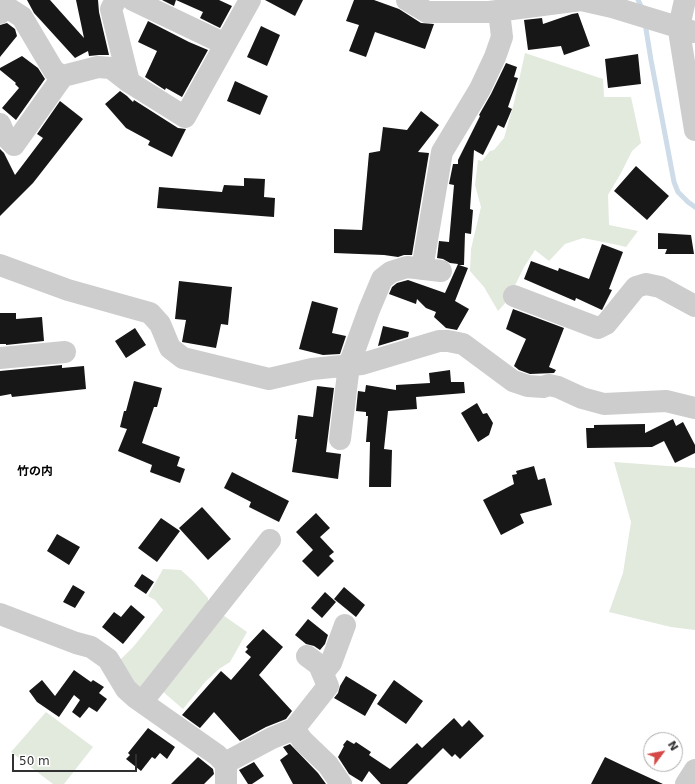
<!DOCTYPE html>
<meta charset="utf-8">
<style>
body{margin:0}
#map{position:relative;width:695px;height:784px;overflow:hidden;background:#fff;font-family:"DejaVu Sans",sans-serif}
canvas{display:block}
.north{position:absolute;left:643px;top:732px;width:40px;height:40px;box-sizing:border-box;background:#fff;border:1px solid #acacac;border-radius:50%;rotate:58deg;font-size:11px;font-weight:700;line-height:16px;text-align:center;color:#303030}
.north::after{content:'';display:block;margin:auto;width:14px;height:18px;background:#d44845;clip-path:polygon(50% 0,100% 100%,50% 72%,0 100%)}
.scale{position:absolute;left:12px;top:754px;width:125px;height:18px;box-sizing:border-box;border:2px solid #303030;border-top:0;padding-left:5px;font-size:12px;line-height:14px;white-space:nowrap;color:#303030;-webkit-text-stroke:3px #fff;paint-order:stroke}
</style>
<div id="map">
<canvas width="695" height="784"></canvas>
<div class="north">N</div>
<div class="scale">50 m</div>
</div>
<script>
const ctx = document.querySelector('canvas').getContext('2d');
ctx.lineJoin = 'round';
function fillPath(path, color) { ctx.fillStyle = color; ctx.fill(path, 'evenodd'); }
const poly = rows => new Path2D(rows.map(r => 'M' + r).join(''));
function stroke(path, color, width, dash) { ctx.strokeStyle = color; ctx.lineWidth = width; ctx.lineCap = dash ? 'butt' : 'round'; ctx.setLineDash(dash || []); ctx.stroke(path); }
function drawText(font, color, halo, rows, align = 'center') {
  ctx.font = font + ' "DejaVu Sans","Noto Sans JP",sans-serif'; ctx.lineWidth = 4; ctx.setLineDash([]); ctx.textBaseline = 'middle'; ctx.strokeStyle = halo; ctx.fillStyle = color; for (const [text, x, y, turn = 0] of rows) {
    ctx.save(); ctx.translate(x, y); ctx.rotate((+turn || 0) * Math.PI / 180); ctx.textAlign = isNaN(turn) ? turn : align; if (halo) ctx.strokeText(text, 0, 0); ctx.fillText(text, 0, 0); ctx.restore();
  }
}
fillPath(poly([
 [525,53,603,79,604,97,631,97,641,143,632,151,621,173,608,195,609,225,638,231,626,247,618,245,583,238,565,244,549,261,535,250,524,267,508,300,498,311,484,287,470,271,471,249,481,207,475,185,478,160,482,161,490,151,494,150,504,138,514,103],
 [614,462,695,468,695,630,671,627,609,612,623,573,631,522],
 [163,569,181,570,193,581,208,598,208,607,140,691,119,661,134,646,163,610,155,600,148,596],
 [220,613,247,632,230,662,219,669,205,682,183,709,161,690],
 [46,712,93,747,64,784,53,784,11,752]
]), '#e2e9dd');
stroke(poly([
 [638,0,643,10],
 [645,23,651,60,674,182,678,192,688,202,695,207]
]), '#cedce9', 5);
fillPath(poly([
 [27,0,50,0,84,38,76,0,98,0,99,12,109,55,99,55,89,56,88,51,75,58,34,13],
 [162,0,176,0,174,6],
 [176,0,219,0,232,6,220,28,200,18,203,12],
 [265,0,303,0,295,16],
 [354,0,374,0,399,9,421,23,434,24,425,49,375,32,366,57,349,51,359,25,346,21],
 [578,13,590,46,564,55,561,46,528,50,524,20,542,18,543,24,572,14],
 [148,21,189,42,208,50,182,97,166,88,165,90,145,77,157,51,138,42],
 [7,23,15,29,17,36,0,57,0,25],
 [261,26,280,35,267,66,247,57],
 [638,54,641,84,608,88,605,59],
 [22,56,38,68,45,79,16,120,2,108,19,88,15,84,16,83,0,70,0,68],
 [506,63,517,67,514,77,518,78,508,107,512,109,504,128,498,125,483,155,474,150,470,209,473,210,471,234,465,233,464,265,459,265,468,268,455,301,469,309,457,330,446,328,434,317,436,312,426,308,417,299,416,304,389,294,392,287,397,283,408,280,445,293,458,264,450,263,443,259,437,258,439,241,449,242,454,185,449,184,453,164,458,164,458,160,480,116,479,115,491,94],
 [235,81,268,96,260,115,227,101],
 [120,91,127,96,133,102,134,100,178,128,186,129,172,157,148,145,150,141,126,128,105,104],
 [60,101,83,119,33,183,0,216,0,149,4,153,15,175,43,138,37,134],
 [421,111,439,125,418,152,429,153,412,255,404,255,398,257,384,255,334,253,334,229,362,230,369,153,380,151,383,127,407,130],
 [636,166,669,196,647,220,614,191],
 [244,178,265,179,264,197,275,198,274,217,157,208,159,187,222,192,224,185,244,186],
 [658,233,691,235,694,254,665,254,667,249,658,249],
 [602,244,623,252,609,289,612,290,602,310,576,298,575,301,524,279,531,261,558,271,559,268,589,279],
 [179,281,232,287,228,325,221,324,216,348,182,342,186,320,175,319],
 [312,301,338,308,332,333,346,336,340,354,323,355,299,349],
 [513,309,564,328,549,367,556,370,554,373,530,374,519,370,514,366,526,339,506,329],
 [0,313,16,313,16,319,42,317,44,341,6,345,6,344,0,344],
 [383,326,409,332,408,337,378,346],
 [135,328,146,345,126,358,115,341],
 [62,365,62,368,84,366,86,389,12,397,11,394,0,396,0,371],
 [450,370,451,382,464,382,465,393,416,397,417,409,388,411,384,449,392,450,391,487,369,487,370,442,366,442,368,416,366,416,366,412,356,411,358,391,365,392,366,385,396,390,396,385,430,383,429,373],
 [134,381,162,388,157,407,154,407,142,443,180,457,177,466,185,469,180,483,150,472,152,465,118,451,127,429,120,427,124,411,126,411],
 [317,386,334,388,326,452,341,454,338,479,292,472,297,439,295,439,298,415,313,417],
 [477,403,483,414,487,413,493,423,489,435,478,442,461,413],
 [673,419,676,426,683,422,695,445,695,453,675,463,664,441,652,447,587,448,586,428,594,428,594,425,645,424,645,433],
 [534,466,538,480,545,478,552,505,520,514,524,523,501,535,483,500,514,484,512,475,517,474,516,471],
 [232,472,289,501,279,522,249,507,251,502,224,488],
 [202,507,231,539,208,560,179,528],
 [316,513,330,528,320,537,334,552,329,556,334,561,318,577,302,561,313,550,296,532],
 [161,518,180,531,157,562,138,548],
 [57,534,80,547,69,565,47,551],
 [142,574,154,582,146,594,134,586],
 [73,585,85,592,75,608,63,602],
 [344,587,365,605,356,617,334,599],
 [325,592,336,602,322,618,311,608],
 [131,605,145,617,123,644,102,627,114,612,121,617],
 [308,619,328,635,325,644,320,650,314,646,306,644,295,635],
 [263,629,283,647,259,675,292,711,286,719,266,727,240,741,214,712,200,728,182,715,221,671,231,680,251,657,245,652,248,649,246,647],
 [74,670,91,682,93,680,104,687,99,693,107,699,97,712,89,707,80,718,72,712,80,700,74,695,59,717,37,702,29,691,42,680,55,696],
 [346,676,377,695,365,716,334,698,338,693,340,686],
 [394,680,423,701,406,724,377,704],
 [454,718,462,727,469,720,484,736,460,759,455,754,452,757,443,748,407,784,381,784,369,771,362,782,349,774,338,757,344,746,343,745,347,740,354,744,356,742,371,752,369,755,390,769,417,743,422,748],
 [148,728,175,747,167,759,160,753,155,759,152,757,141,771,126,759,130,755,128,753],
 [290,744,318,773,326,784,293,784,280,760,288,754,283,747],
 [198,757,213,769,214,774,204,784,171,784],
 [605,757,626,767,663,784,591,784],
 [254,762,264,776,252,784,248,784,239,770]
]), '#171717');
stroke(poly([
 [116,0,111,9,129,82],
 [133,0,225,44],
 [407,0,427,12,489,12,581,0],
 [581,0,612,7,694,32],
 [685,0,681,18,680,37,695,130],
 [0,13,5,6,22,17,54,71,63,76],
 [0,124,5,136,14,145,63,76,98,67,111,68,129,82,185,117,250,0],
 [0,265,68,290,150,313,160,324,170,348,183,358,269,379,312,369,362,364,439,341,448,341,463,344,513,381,528,386,543,387,549,385,558,387,582,398,604,404,666,401,695,408],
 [422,269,442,152,480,89,495,57,502,37,499,11],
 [514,296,598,328,606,324,636,287,646,284,660,287,695,306],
 [0,358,65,352],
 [340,439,349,365,369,310,382,279,391,272,407,267,441,271],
 [0,614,76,643,91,647,108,659,126,689,136,698,217,755,225,763,226,769,226,784],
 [307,656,319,665,328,686,294,729,303,741,328,765,341,784],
 [323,673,331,663,345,625],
 [142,702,270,540],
 [225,763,272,738,294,729],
 [686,784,695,770]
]), '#cdcdcd', 22);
drawText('bold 12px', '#000', '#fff', [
 ["竹の内",35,472]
]);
</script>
